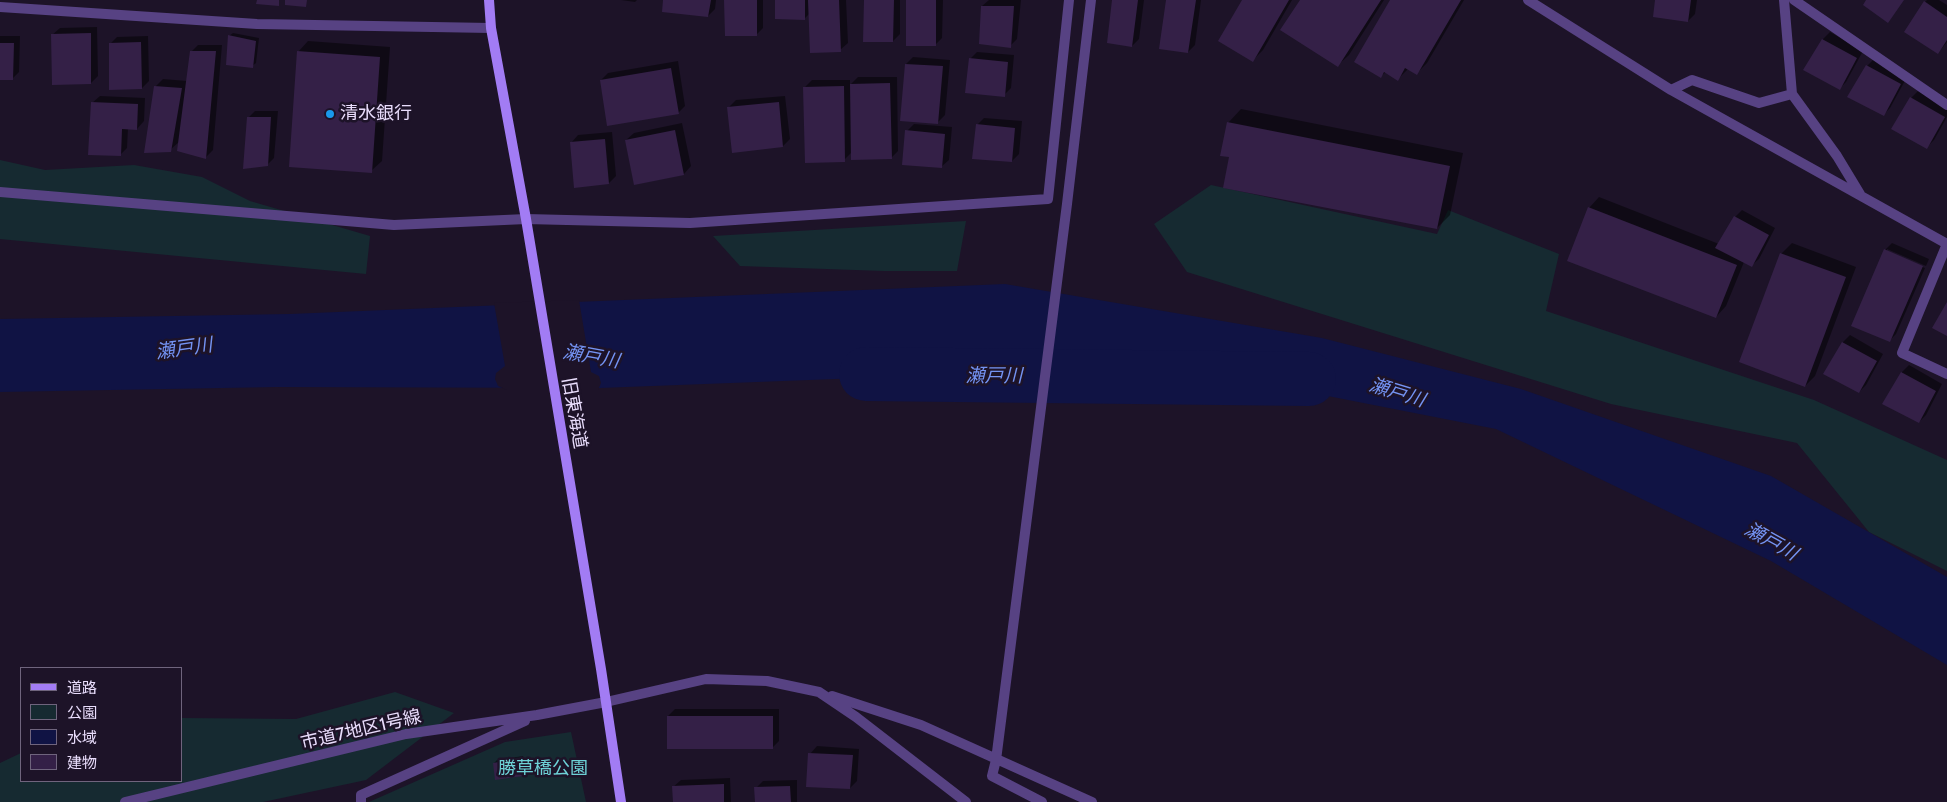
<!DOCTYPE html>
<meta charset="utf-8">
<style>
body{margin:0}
#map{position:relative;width:1947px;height:802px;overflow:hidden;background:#1d1328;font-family:Cabin,"Noto Sans JP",sans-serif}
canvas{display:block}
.legend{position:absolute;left:20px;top:667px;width:162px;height:115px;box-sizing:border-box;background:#1d1328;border:1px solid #6f647d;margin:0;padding:6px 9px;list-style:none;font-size:15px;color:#e9ddfc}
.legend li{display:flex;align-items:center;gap:10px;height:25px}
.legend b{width:25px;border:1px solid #6f647d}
</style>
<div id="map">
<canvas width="1947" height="802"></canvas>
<ul class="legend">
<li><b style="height:6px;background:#a27cf4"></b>道路</li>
<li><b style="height:14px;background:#162a31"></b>公園</li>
<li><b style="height:14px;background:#101344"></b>水域</li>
<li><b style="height:14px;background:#342047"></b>建物</li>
</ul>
</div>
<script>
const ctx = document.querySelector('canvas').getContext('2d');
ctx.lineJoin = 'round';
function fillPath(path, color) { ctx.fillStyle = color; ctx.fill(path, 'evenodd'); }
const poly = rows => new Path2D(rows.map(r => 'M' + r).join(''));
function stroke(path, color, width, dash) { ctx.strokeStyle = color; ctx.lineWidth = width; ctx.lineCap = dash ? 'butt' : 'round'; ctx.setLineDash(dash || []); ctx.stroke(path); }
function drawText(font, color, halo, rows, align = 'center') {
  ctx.font = font + ' Cabin,"Noto Sans JP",sans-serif'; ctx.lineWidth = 5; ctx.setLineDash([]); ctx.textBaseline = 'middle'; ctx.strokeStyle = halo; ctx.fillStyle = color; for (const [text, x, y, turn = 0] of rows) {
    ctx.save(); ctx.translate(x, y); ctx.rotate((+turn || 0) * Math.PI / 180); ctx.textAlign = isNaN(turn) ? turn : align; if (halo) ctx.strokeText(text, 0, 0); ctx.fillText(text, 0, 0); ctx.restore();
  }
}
fillPath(poly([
 [0,160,45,170,134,165,202,177,250,201,370,236,366,274,0,239],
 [1211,185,1437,234,1448,210,1559,254,1546,311,1814,400,1947,460,1947,571,1869,532,1797,443,1611,404,1187,272,1154,224],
 [966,221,957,271,884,271,740,266,713,236],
 [395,692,454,713,366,780,263,802,0,802,0,763,21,753,21,781,181,781,181,718,296,719],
 [571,732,586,802,369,802,505,742]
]), '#162a31');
fillPath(poly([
 [1005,284,1322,338,1521,389,1771,476,1947,577,1947,665,1771,561,1496,429,1236,378,940,375,600,388,277,387,0,392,0,319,290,314]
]), '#101344');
fillPath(poly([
 [579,300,591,372,599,376,601,383,598,390,507,390,498,386,495,379,496,373,505,366,494,303]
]), '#1d1328');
fillPath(poly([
 [621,0,637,0,635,2],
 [665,0,716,0,715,9,708,16],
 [726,0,763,0,763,28,756,35],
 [776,0,846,0,848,43,840,50,810,13,805,18],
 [865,0,900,0,900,34,893,41],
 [907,0,943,0,942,38,935,45],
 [989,0,1021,0,1017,39,1010,46,982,6],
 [1114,0,1144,0,1139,39,1132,46],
 [1167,0,1201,0,1195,45,1188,52],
 [1243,0,1292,0,1263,50,1253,60],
 [1301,0,1384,0,1349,55,1338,65],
 [1391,0,1464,0,1427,63,1417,73,1408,69,1398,79,1386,72,1381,76],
 [1657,0,1697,0,1695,14,1688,21],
 [1927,0,1939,0,1947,5,1947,42,1938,53,1925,2],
 [97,27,98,76,91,83,52,35,60,28],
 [1830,32,1863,51,1846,82,1839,89,1804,70,1823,39],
 [233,33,259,38,256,63,252,66,229,36],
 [0,36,20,36,19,72,12,79,0,78],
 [148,36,149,81,142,88,110,44,117,37],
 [308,41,390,47,382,161,371,171,298,52],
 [198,45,222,45,213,150,206,157,180,141,170,150,145,151,156,86,163,79,187,81,191,52],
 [977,52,1014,55,1011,88,1004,95,970,59],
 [913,57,950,60,945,115,938,122,906,64],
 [1874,59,1907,77,1890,108,1883,115,1867,66],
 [678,61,685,106,678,113,601,80,608,73],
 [858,77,897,77,898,151,891,158,852,152,844,160,805,87,812,80,850,80,850,85],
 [1918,91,1947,107,1947,117,1934,140,1927,147,1911,98],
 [100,96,145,98,144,121,137,129,128,128,127,148,120,155,92,103],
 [785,96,790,139,783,146,729,107,736,100],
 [1241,109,1463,153,1450,215,1437,228,1231,156,1228,123],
 [255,111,278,111,274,158,267,165,248,118],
 [984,118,1022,121,1019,154,1012,161,977,125],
 [682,123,691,166,684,174,626,140,634,133],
 [914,124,952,127,949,160,941,167,907,131],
 [612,132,616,176,609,183,571,143,578,135],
 [1599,197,1719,244,1735,217,1742,210,1775,228,1759,259,1751,266,1744,262,1726,306,1716,317,1589,208],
 [1792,243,1856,267,1815,376,1805,386,1781,254],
 [1892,243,1929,259,1926,266,1887,249,1887,252,1925,268,1896,334,1889,341,1885,250],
 [1850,335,1883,354,1866,385,1859,392,1825,373,1843,342],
 [1909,365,1942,384,1926,415,1919,422,1884,403,1902,372],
 [675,709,779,709,779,741,772,748,668,716],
 [817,746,859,749,857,781,850,788,810,754],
 [523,756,526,772,522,775,494,763,497,760],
 [730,778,731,802,674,802,673,787,681,780],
 [797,780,797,802,756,802,756,788,763,781]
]), '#0007');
stroke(poly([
 [866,374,1309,379]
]), '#101344', 54);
fillPath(poly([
 [257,0,279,0,279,6,256,4],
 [285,0,307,0,306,7,285,5],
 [663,0,711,0,708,17,662,12],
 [724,0,757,0,757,36,725,36],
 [775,0,805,0,805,20,775,19],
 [808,0,839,0,841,52,810,53],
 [864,0,894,0,893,42,863,42],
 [906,0,936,0,936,46,906,46],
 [1112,0,1138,0,1132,47,1107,43],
 [1166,0,1196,0,1188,53,1159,49],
 [1242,0,1289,0,1253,62,1218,41],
 [1300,0,1381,0,1338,67,1280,30],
 [1390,0,1461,0,1417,75,1405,68,1398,81,1384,72,1381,78,1354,62],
 [1655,0,1691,0,1688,22,1653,17],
 [1866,0,1904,0,1888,23,1863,5],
 [1924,1,1947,17,1947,40,1938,54,1904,32],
 [981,6,1014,6,1011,48,979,44],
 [91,33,91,84,52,85,51,34],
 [228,35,256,41,253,68,226,65],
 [1822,39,1857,58,1840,90,1803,70],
 [141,42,142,89,109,90,109,43],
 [0,43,14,43,13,80,0,80],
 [190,51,216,51,206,159,177,151],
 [297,51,380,57,372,173,289,167],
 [969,58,1008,62,1005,97,965,93],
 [905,64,943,66,938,124,900,121],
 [1866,65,1901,84,1884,116,1847,97],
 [671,68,679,114,607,126,600,80],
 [890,83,892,159,851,160,850,84],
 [154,86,182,88,171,152,144,153],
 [844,86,845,162,805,163,803,87],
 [1910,97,1945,117,1927,149,1891,129],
 [91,102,138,104,137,130,122,129,121,156,88,155],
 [779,102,783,147,732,153,727,107],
 [247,117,271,117,268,166,243,169],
 [1227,122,1450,166,1437,229,1223,188,1229,157,1220,156],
 [976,124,1015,128,1012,162,972,159],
 [675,130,684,175,634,185,625,140],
 [905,130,945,134,942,168,902,165],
 [605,139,609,184,574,188,570,142],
 [1588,207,1737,265,1716,318,1567,261],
 [1734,216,1769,235,1752,267,1715,248],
 [1884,249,1923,266,1890,342,1851,326],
 [1780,253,1846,277,1805,387,1739,362],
 [1947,302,1947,336,1932,328],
 [1842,342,1877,361,1859,393,1823,374],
 [1901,372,1936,391,1919,423,1882,404],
 [667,716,773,716,773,749,667,749],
 [808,753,853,755,850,789,806,787],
 [520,758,523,776,495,780,493,763],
 [724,784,724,802,673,802,672,786],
 [790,786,791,802,755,802,754,787]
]), '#342047');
stroke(poly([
 [1528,0,1671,90,1947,244],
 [1784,0,1792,94,1837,156,1860,194],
 [1794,0,1947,105],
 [0,7,257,24,491,28],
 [1671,90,1692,80,1759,103,1792,94],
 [0,192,394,225,526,219,690,223,1048,199,1069,0],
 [1947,244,1902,353,1947,374],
 [832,696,921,725,1092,802],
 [125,802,406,734,537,715,606,702,706,679,767,681,819,692,856,717,966,802],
 [361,802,361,795,525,721],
 [1042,802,992,776,996,760,1067,204,1091,0]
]), '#574283', 10);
stroke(poly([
 [489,0,491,28,526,219,601,669,621,802]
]), '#a27cf4', 10);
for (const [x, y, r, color] of [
 [330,114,5,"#1999eb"]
]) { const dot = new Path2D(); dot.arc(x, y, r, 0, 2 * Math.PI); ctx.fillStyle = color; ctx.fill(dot); stroke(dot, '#1d1328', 2); }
drawText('18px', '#e9ddfc', '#1d1328', [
 ["清水銀行",340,114]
], 'left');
drawText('18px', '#e9ddfc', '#1d1328', [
 ["旧東海道",574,413,80],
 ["市道7地区1号線",361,730,-13]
]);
drawText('18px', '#6ed2d7', '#1d1328', [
 ["勝草橋公園",543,769]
]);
drawText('italic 19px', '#7493f3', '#1d1328', [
 ["瀬戸川",184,349,-8],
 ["瀬戸川",591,357,10],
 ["瀬戸川",994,376],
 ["瀬戸川",1397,393,17],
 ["瀬戸川",1771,542,29]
]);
</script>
